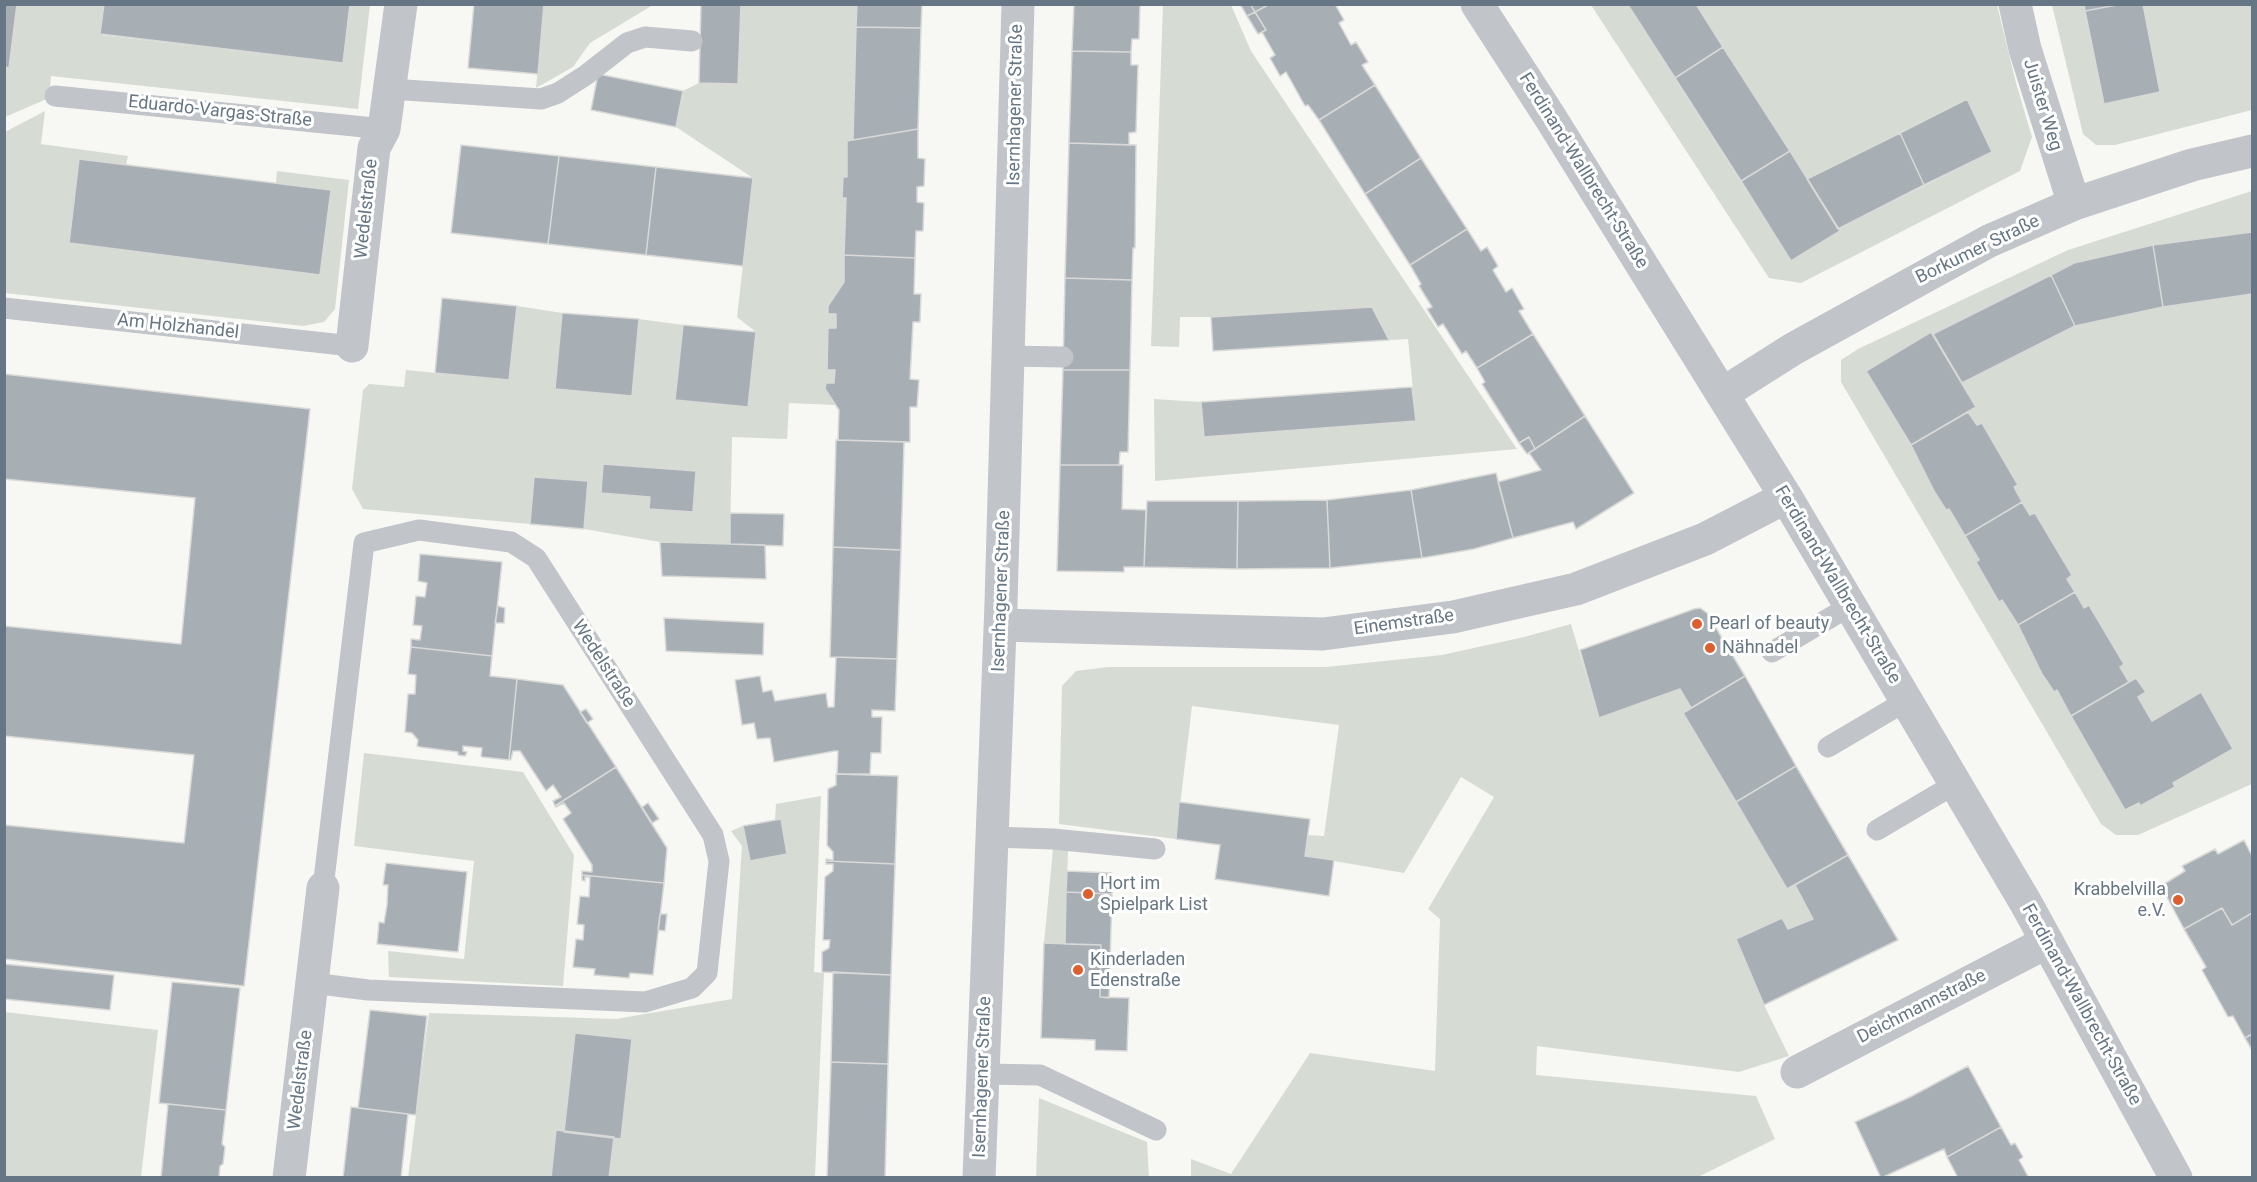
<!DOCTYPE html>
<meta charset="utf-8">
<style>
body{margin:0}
#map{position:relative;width:2257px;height:1182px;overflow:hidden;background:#f7f7f4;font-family:Roboto,sans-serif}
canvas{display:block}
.frame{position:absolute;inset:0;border:6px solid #677684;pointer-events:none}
</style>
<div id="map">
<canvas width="2257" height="1182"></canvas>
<div class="frame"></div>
</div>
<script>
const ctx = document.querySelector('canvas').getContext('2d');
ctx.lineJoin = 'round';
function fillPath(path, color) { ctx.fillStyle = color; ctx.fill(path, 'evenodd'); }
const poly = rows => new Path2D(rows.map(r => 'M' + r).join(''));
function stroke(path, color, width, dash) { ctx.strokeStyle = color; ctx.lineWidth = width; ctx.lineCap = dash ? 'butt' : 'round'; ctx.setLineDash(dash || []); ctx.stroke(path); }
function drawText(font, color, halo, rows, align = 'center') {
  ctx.font = font + ' Roboto,sans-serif'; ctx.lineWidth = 6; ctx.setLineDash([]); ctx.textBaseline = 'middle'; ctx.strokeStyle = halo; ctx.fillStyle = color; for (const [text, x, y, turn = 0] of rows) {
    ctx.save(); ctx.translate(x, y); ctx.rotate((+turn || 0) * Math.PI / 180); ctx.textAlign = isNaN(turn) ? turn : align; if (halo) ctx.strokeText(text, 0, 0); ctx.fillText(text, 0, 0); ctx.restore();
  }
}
fillPath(poly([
 [17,5,104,5,101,35,343,63,350,5,370,5,358,109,51,76,49,98,5,117,5,67,9,67],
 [544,5,653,5,590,43,573,67,536,88],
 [741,5,857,5,853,140,847,141,847,177,843,178,842,197,846,198,844,282,828,306,828,314,836,314,836,328,828,328,827,369,835,370,834,383,825,388,835,405,789,403,787,439,732,437,730,544,660,542,584,529,587,481,535,477,530,524,363,509,352,489,363,390,369,384,404,387,406,370,509,380,517,306,562,313,555,389,632,396,639,319,683,325,675,400,748,407,756,332,737,317,753,178,676,127,683,91,699,83,738,84],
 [1163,5,1231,5,1251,51,1517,449,1155,481,1154,399,1201,402,1204,437,1416,421,1408,339,1389,340,1371,307,1211,317,1180,317,1179,347,1151,346],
 [1591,5,1628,5,1791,261,1839,232,1838,229,1992,152,1966,99,1807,179,1696,5,1997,5,2016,83,2032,137,2020,171,1801,283,1769,278],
 [2052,5,2252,5,2252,110,2115,145,2096,145,2083,134],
 [45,111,41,144,128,156,126,165,79,159,69,243,320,275,276,183,277,171,349,180,335,309,324,322,303,326,5,293,5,132],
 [2252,191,2252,784,2138,835,2116,835,2101,824,1841,382,1841,360,1858,349,2068,250],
 [1571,624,1599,718,1680,689,1691,708,1684,713,1787,889,1795,885,1813,919,1788,929,1782,918,1737,939,1764,1005,1789,1056,1739,1072,1537,1046,1536,1075,1756,1096,1775,1139,1698,1177,1191,1177,1191,1159,1231,1174,1310,1053,1435,1071,1440,919,1428,909,1494,797,1461,777,1404,873,1305,856,1308,835,1324,836,1339,725,1192,706,1176,839,1059,824,1062,686,1076,671,1108,667,1326,667,1442,655,1524,637],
 [364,753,523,772,574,855,563,986,389,977,388,951,464,959,474,861,354,846],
 [821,796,814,972,824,973,815,1176,408,1178,429,1013,616,1019,732,999,742,846,731,831,743,826,750,861,786,854,781,819,775,820,776,804],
 [1053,849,1068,850,1065,944,1044,943],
 [5,1012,158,1030,141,1177,5,1177],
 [1039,1098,1147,1142,1149,1177,1036,1177]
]), '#d6dcd4');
const building = poly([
 [4,4,17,4,9,68,4,67,4,4],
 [104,4,350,4,343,63,100,34,104,4],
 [474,4,544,4,538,74,468,68,474,4],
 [701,4,741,4,738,84,699,83,701,4],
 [857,4,922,4,921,28,856,27,857,4],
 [1074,4,1140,4,1139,39,1132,39,1131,52,1072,51,1074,4],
 [1240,4,1250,4,1255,12,1247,16,1240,4],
 [1250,4,1270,4,1255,12,1250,4],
 [1270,4,1335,4,1344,20,1339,23,1351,45,1356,42,1368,62,1362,65,1375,85,1319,120,1308,105,1305,106,1286,72,1280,76,1270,58,1275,55,1262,32,1266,30,1255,12,1270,4],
 [1630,4,1696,4,1723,47,1675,78,1628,5,1630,4],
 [2084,4,2122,4,2085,11,2084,4],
 [2122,4,2143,4,2160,92,2104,104,2085,11,2122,4],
 [1255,12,1266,30,1258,34,1247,16,1255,12],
 [856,27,921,28,918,129,853,140,856,27],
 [1723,47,1790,151,1741,181,1675,78,1723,47],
 [1072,51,1131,52,1131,65,1138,65,1136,132,1129,133,1129,145,1069,143,1072,51],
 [598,74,683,91,676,127,591,110,598,74],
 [1375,85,1421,158,1365,194,1319,120,1375,85],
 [1967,99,1992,152,1924,185,1900,133,1967,99],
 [918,129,918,158,925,159,924,186,917,187,917,202,924,203,923,231,916,231,915,258,844,255,846,198,842,198,843,177,847,177,847,141,918,129],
 [1900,133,1924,185,1838,229,1807,179,1900,133],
 [1069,143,1136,145,1135,248,1133,248,1132,280,1065,278,1069,143],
 [461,145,559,156,548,244,451,233,461,145],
 [1790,151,1840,231,1791,261,1741,181,1790,151],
 [559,156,656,167,646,255,548,244,559,156],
 [1421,158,1467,229,1410,265,1365,194,1421,158],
 [79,159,331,190,320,275,69,243,79,159],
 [656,167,753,178,743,266,646,255,656,167],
 [1467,229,1481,251,1487,247,1498,266,1493,270,1506,292,1512,288,1524,309,1519,311,1533,334,1477,368,1466,351,1462,354,1443,324,1438,327,1427,309,1432,307,1419,286,1421,284,1410,265,1467,229],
 [2252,232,2252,294,2163,307,2153,245,2252,232],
 [2153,245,2163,307,2075,326,2051,275,2074,263,2153,245],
 [844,255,915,258,914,294,921,294,920,322,913,322,910,379,919,380,917,407,910,407,910,442,838,440,839,410,825,389,826,383,834,383,835,370,827,370,828,328,836,328,836,314,828,314,828,306,844,282,844,255],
 [2051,275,2075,326,1962,383,1933,334,2051,275],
 [1065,278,1132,280,1130,370,1063,370,1065,278],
 [442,298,517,306,509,380,435,373,442,298],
 [1372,307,1389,340,1213,351,1211,317,1372,307],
 [562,313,639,319,632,396,555,389,562,313],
 [683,325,756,332,748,407,675,400,683,325],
 [1931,332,1976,407,1911,445,1866,371,1931,332],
 [1533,334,1585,416,1535,449,1529,437,1519,443,1482,384,1485,382,1477,368,1533,334],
 [1063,370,1130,370,1128,452,1120,452,1119,465,1060,465,1063,370],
 [4,374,310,409,244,986,4,959,4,825,184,843,194,755,4,736,4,626,181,644,195,498,4,479,4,374],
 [1412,387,1416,421,1204,437,1201,402,1412,387],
 [1968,412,1977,425,1982,423,2018,485,2014,487,2022,502,1965,536,1949,509,1946,510,1934,491,1911,445,1968,412],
 [1585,416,1634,493,1576,529,1573,522,1513,538,1498,482,1541,470,1529,453,1585,416],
 [1529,437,1535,449,1527,454,1519,443,1529,437],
 [836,440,904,442,901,550,833,547,836,440],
 [603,464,696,471,693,512,649,509,650,497,601,493,603,464],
 [1060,465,1123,465,1122,509,1146,510,1144,567,1124,567,1124,572,1057,571,1060,465],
 [1496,473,1513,538,1474,549,1422,558,1411,490,1496,473],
 [534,477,588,481,584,529,530,524,534,477],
 [1411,490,1422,558,1330,568,1327,500,1411,490],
 [1327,500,1330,568,1237,569,1238,501,1327,500],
 [1147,501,1238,501,1237,569,1144,567,1147,501],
 [2022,502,2030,515,2035,513,2072,575,2067,579,2075,592,2018,625,2002,600,1999,602,1976,562,1979,560,1965,536,2022,502],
 [730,513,784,514,783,546,730,544,730,513],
 [660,542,765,545,766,579,662,576,660,542],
 [833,547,901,550,897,659,830,657,833,547],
 [420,554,502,562,492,656,411,647,411,639,420,640,422,626,413,625,416,596,425,597,427,583,418,581,420,554],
 [2075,592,2084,608,2089,605,2124,664,2120,667,2129,682,2071,716,2057,690,2054,692,2042,674,2018,625,2075,592],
 [498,606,505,608,504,623,495,623,498,606],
 [1694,609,1700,608,1707,613,1745,676,1691,708,1680,689,1599,718,1580,650,1694,609],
 [664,618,764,623,763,655,666,651,664,618],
 [411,647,492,656,490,676,517,679,509,760,482,757,481,756,482,748,463,746,463,751,467,752,465,756,458,755,458,752,420,747,417,746,418,740,412,733,405,732,408,694,415,694,416,675,408,674,411,647],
 [836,657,897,659,895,711,872,710,872,717,882,717,881,753,871,753,870,774,837,774,838,751,835,751,774,762,770,738,757,739,754,723,742,725,735,680,760,676,763,692,772,690,775,701,826,693,828,707,834,707,836,657],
 [1745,676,1796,766,1736,802,1683,713,1745,676],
 [2136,678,2146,692,2138,697,2152,721,2201,692,2233,749,2173,783,2175,787,2140,806,2139,803,2125,810,2071,716,2136,678],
 [517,679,563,685,616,767,555,806,553,801,561,797,553,785,546,791,520,751,513,751,511,759,509,760,517,679],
 [586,709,593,719,587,723,580,712,586,709],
 [1796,766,1848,855,1787,889,1736,802,1796,766],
 [616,767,667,848,664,883,582,875,582,871,592,872,592,865,563,819,571,813,564,803,556,807,555,806,616,767],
 [836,774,898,776,895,864,826,861,826,859,833,860,833,852,827,845,828,789,836,785,836,774],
 [1179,802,1310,819,1305,856,1334,860,1329,896,1215,879,1220,845,1176,839,1179,802],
 [648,803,659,819,652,823,642,807,648,803],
 [781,819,787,854,750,861,743,826,781,819],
 [2244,840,2252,856,2252,913,2232,925,2222,908,2184,929,2161,886,2185,871,2182,866,2215,849,2218,854,2244,840],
 [1848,855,1898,940,1764,1005,1736,939,1782,918,1788,929,1813,919,1795,885,1848,855],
 [826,861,895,864,891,975,822,972,822,952,829,948,830,940,823,940,825,877,833,871,833,864,826,864,826,861],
 [386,863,467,872,458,952,377,944,379,922,384,923,387,905,388,885,383,885,386,863],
 [1067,871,1112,873,1112,894,1066,892,1067,871],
 [582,875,664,883,653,975,630,973,629,978,594,975,595,969,573,967,576,939,583,940,584,925,577,924,580,896,589,897,590,877,585,877,585,881,582,880,582,875],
 [1066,892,1112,894,1109,998,1100,997,1101,945,1065,944,1066,892],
 [2222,908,2232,925,2252,913,2252,1034,2245,1038,2233,1016,2228,1017,2202,970,2206,967,2184,929,2222,908],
 [660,914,667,914,665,931,658,930,660,914],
 [1044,943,1101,945,1100,997,1129,998,1127,1051,1095,1050,1095,1040,1041,1038,1044,943],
 [4,964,114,975,110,1010,4,999,4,964],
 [833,972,891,975,888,1064,831,1062,833,972],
 [172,982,240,988,226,1110,159,1103,172,982],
 [370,1010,427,1016,416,1115,358,1108,370,1010],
 [575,1033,632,1039,621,1139,564,1132,575,1033],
 [2252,1034,2252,1050,2245,1038,2252,1034],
 [831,1062,888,1064,885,1178,827,1178,831,1062],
 [1968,1066,2001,1127,1947,1157,1944,1149,1881,1178,1855,1122,1910,1097,1968,1066],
 [168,1104,226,1110,222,1144,225,1147,223,1164,220,1166,219,1178,161,1178,168,1104],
 [351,1107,408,1114,401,1178,343,1178,351,1107],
 [2001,1127,2011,1145,2015,1143,2023,1157,2019,1160,2029,1178,1958,1178,1947,1157,2001,1127],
 [556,1130,614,1137,609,1178,551,1178,556,1130]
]);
fillPath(building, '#a7afb5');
stroke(building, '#d9d9d7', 1.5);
stroke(poly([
 [390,89,541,99,558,93,586,75,627,43,645,37,692,41],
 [55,96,384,129],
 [4,308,352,346],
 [1009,356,1063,357],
 [1772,652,1850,606],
 [1828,747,1906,701],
 [1877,830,1955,784],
 [992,837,1053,839,1155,849],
 [312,983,368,990,645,1002,692,988,707,973,719,861,713,835,536,558,511,542,419,530,364,543,323,888],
 [983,1074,1040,1075,1156,1130]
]), '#c1c4c8', 21);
stroke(poly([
 [2015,4,2025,49,2074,204],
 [352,346,374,148,384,129,401,4],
 [1722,394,1793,349,1989,241,2074,204,2192,165,2252,151],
 [1001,625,1323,634,1453,617,1576,589,1705,539,1786,497],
 [1797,1072,2047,942],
 [289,1178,323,888],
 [979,1178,1001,603,1018,4]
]), '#c1c4c8', 33);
stroke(poly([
 [1477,4,1550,117,1786,497,2027,905,2176,1178]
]), '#c1c4c8', 33);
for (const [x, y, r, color] of [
 [1697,624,6,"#dd5f2f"],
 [1710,648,6,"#dd5f2f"],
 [1088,894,6,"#dd5f2f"],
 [2178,900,6,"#dd5f2f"],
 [1078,970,6,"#dd5f2f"]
]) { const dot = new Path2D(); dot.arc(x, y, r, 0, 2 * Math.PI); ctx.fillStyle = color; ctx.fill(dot); stroke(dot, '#fff', 2); }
drawText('18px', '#677684', '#fff', [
 ["Isernhagener Straße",1016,105,-89],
 ["Juister Weg",2042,105,73],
 ["Eduardo-Vargas-Straße",220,112,6],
 ["Ferdinand-Wallbrecht-Straße",1583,171,58],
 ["Wedelstraße",367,209,-84],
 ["Borkumer Straße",1978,250,-26],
 ["Am Holzhandel",178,327,6],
 ["Ferdinand-Wallbrecht-Straße",1837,585,59],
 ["Isernhagener Straße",1002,591,-88],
 ["Einemstraße",1404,623,-8],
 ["Wedelstraße",603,664,57],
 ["Ferdinand-Wallbrecht-Straße",2081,1005,61],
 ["Deichmannstraße",1922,1007,-27],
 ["Isernhagener Straße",983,1077,-88],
 ["Wedelstraße",301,1080,-83]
]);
drawText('18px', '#677684', '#fff', [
 ["Pearl of beauty",1709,624],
 ["Nähnadel",1722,648],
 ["Hort im",1100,884],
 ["Spielpark List",1100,905],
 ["Krabbelvilla",2166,890,"right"],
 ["e.V.",2166,911,"right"],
 ["Kinderladen",1090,960],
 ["Edenstraße",1090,981]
], 'left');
</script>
